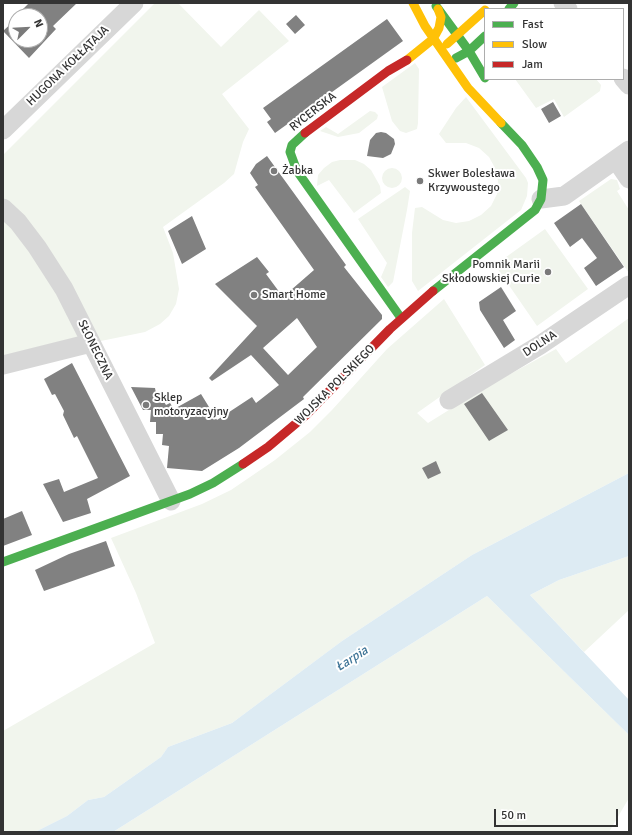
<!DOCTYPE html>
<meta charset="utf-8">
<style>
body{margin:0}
#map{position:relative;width:632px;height:835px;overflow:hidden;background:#fff;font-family:Signika,sans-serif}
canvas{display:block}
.frame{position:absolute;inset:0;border:4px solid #333;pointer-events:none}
.legend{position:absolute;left:484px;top:8px;width:140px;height:72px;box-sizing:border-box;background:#fff;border:1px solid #adadad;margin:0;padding:5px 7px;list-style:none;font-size:12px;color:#333}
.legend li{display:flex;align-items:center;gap:8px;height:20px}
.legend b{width:20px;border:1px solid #adadad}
.north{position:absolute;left:8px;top:8px;width:40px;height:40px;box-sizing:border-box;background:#fff;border:1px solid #adadad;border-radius:50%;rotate:66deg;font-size:11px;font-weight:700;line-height:16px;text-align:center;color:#333}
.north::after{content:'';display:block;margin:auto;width:14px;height:18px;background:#7a7a7a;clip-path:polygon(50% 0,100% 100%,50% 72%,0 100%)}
.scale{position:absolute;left:494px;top:809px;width:124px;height:18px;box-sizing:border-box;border:2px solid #333;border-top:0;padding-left:5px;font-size:12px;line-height:14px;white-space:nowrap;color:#333;-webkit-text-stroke:3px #fff;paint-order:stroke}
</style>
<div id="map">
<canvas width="632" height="835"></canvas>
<div class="frame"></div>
<ul class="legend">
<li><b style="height:5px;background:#4caf50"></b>Fast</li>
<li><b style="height:5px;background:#ffc107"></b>Slow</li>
<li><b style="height:5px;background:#c62828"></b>Jam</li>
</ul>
<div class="north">N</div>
<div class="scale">50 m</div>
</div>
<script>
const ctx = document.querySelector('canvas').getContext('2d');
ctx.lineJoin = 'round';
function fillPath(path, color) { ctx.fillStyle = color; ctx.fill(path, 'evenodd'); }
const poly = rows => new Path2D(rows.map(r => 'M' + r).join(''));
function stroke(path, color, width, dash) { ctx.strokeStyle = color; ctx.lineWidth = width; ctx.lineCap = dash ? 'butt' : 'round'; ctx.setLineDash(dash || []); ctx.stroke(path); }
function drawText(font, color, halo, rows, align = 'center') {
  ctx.font = font + ' Signika,sans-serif'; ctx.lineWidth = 4; ctx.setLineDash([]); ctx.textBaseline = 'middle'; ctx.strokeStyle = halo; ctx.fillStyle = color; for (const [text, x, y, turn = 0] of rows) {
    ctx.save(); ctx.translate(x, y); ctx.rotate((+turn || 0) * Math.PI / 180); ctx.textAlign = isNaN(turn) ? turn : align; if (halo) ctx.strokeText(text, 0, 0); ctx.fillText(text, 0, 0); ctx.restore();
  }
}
fillPath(poly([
 [155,3,178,3,221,47,259,10,289,41,222,94,249,129,243,142,234,174,224,183,163,227,173,253,179,289,176,304,169,316,160,324,145,332,91,343,3,365,3,155],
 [415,63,419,69,418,123,417,129,406,133,400,131,392,121,382,87],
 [515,79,596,79,601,85,600,91,564,117,554,99,536,108],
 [466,97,526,178,528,183,527,196,521,210,418,291,412,281,412,233,415,208,422,207,443,220,456,223,469,221,481,215,491,206,497,194,498,181,495,168,489,157,479,148,466,143,446,143,439,134,456,108],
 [370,111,375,112,378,115,377,119,359,133,338,137,320,131,326,127,338,134],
 [340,160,355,160,364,164,371,170,380,186,381,193,354,213,329,180,317,186,318,175,324,168,332,162],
 '382 178a10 10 0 1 1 20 0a10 10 0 1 1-20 0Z',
 [611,179,617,180,620,189,617,191,629,210,629,273,579,201],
 [405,187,410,191,407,210,393,282,388,287,381,277,387,263,358,219],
 [545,229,588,289,537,326,495,265],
 [444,299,485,365,417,413,428,423,481,390,556,349,566,363,629,318,629,473,472,555,342,641,232,723,168,747,161,757,104,797,88,800,67,816,35,832,3,832,3,731,155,643,136,593,111,538,202,504,231,490,275,460,310,432,332,410,387,349],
 [629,556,629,610,584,652,530,595,559,580],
 [487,596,629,735,629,798,609,832,113,832]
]), '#f1f5ed');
fillPath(poly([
 [629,473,629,556,559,580,530,595,629,700,629,735,487,596,113,832,35,832,67,816,88,800,104,797,161,757,168,747,232,723,342,641,472,555]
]), '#ddebf3');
fillPath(poly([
 [29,3,77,3,53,26,56,29,29,58,3,31,16,19,16,40,40,40,40,16,17,15],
 [296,15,305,25,295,34,286,24],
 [387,19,403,41,275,133,267,122,271,119,263,108],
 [553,102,561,116,549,123,541,109],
 [381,132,386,133,394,139,395,144,391,154,383,158,367,156,370,140,376,133],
 [267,156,346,265,344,267,382,315,382,319,303,397,304,399,239,448,202,471,167,468,169,446,162,445,163,434,156,434,156,422,150,422,151,410,143,410,131,387,155,388,157,399,163,400,166,405,170,403,174,409,201,394,217,420,252,397,256,403,279,385,251,355,212,381,209,378,257,326,215,284,257,257,269,272,266,274,283,297,314,270,255,187,258,185,250,173,256,164],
 [297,318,317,347,288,375,263,348],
 [581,204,624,267,596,286,584,268,597,258,582,238,570,247,554,223],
 [192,216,206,249,182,264,168,231],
 [501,287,516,311,503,320,515,340,504,348,480,310,479,302],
 [72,363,130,476,87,499,91,513,63,522,43,484,59,479,64,492,98,478,77,436,74,438,63,415,64,411,55,394,52,395,44,379],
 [482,393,508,430,489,441,464,404],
 [436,461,441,473,428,479,422,468],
 [22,511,32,535,3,546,3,519],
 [106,541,115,566,44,591,35,570,69,554]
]), '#818181');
stroke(poly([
 [563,3,568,9],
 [623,78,629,85],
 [3,130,134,3],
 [616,160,629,179],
 [541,199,564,196,629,150],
 [3,208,18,222,37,247,64,289,171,501],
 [3,365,91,343],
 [449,400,540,345,629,285]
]), '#d7d7d7', 19);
stroke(poly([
 [436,6,469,51,485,78],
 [509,9,514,3],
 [456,58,469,51,485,36],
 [305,133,292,145,290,152,297,171,401,318],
 [433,291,535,210,541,199,543,180,537,167,522,145,501,123],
 [3,562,190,494,213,483,243,464]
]), '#4caf50', 9);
stroke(poly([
 [413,3,425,26,468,88,501,123],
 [447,44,485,10],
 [407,60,433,39,439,28,441,17,438,9]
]), '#ffc107', 9);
stroke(poly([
 [305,133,388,71,407,60],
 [243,464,268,447,306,415,390,329,433,291]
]), '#c62828', 9);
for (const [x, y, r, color] of [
 [274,171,4,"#7a7a7a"],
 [420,181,4,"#7a7a7a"],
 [548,272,4,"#7a7a7a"],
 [254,295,4,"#7a7a7a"],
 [146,405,4,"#7a7a7a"]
]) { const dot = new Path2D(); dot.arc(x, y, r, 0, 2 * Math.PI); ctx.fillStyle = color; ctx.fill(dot); stroke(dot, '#fff', 1.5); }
drawText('12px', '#333', '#fff', [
 ["HUGONA KOŁŁĄTAJA",68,66,-44],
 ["RYCERSKA",313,112,-38],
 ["DOLNA",540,344,-33],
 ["SŁONECZNA",95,350,64],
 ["WOJSKA POLSKIEGO",335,385,-45]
]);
drawText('12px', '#333', '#fff', [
 ["Żabka",282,171],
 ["Skwer Bolesława",428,174],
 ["Krzywoustego",428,188],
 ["Pomnik Marii",540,265,"right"],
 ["Skłodowskiej Curie",540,279,"right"],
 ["Smart Home",262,295],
 ["Sklep",154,398],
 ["motoryzacyjny",154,412]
], 'left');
drawText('italic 13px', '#3f7597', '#fff', [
 ["Łarpia",352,659,-32]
]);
</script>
